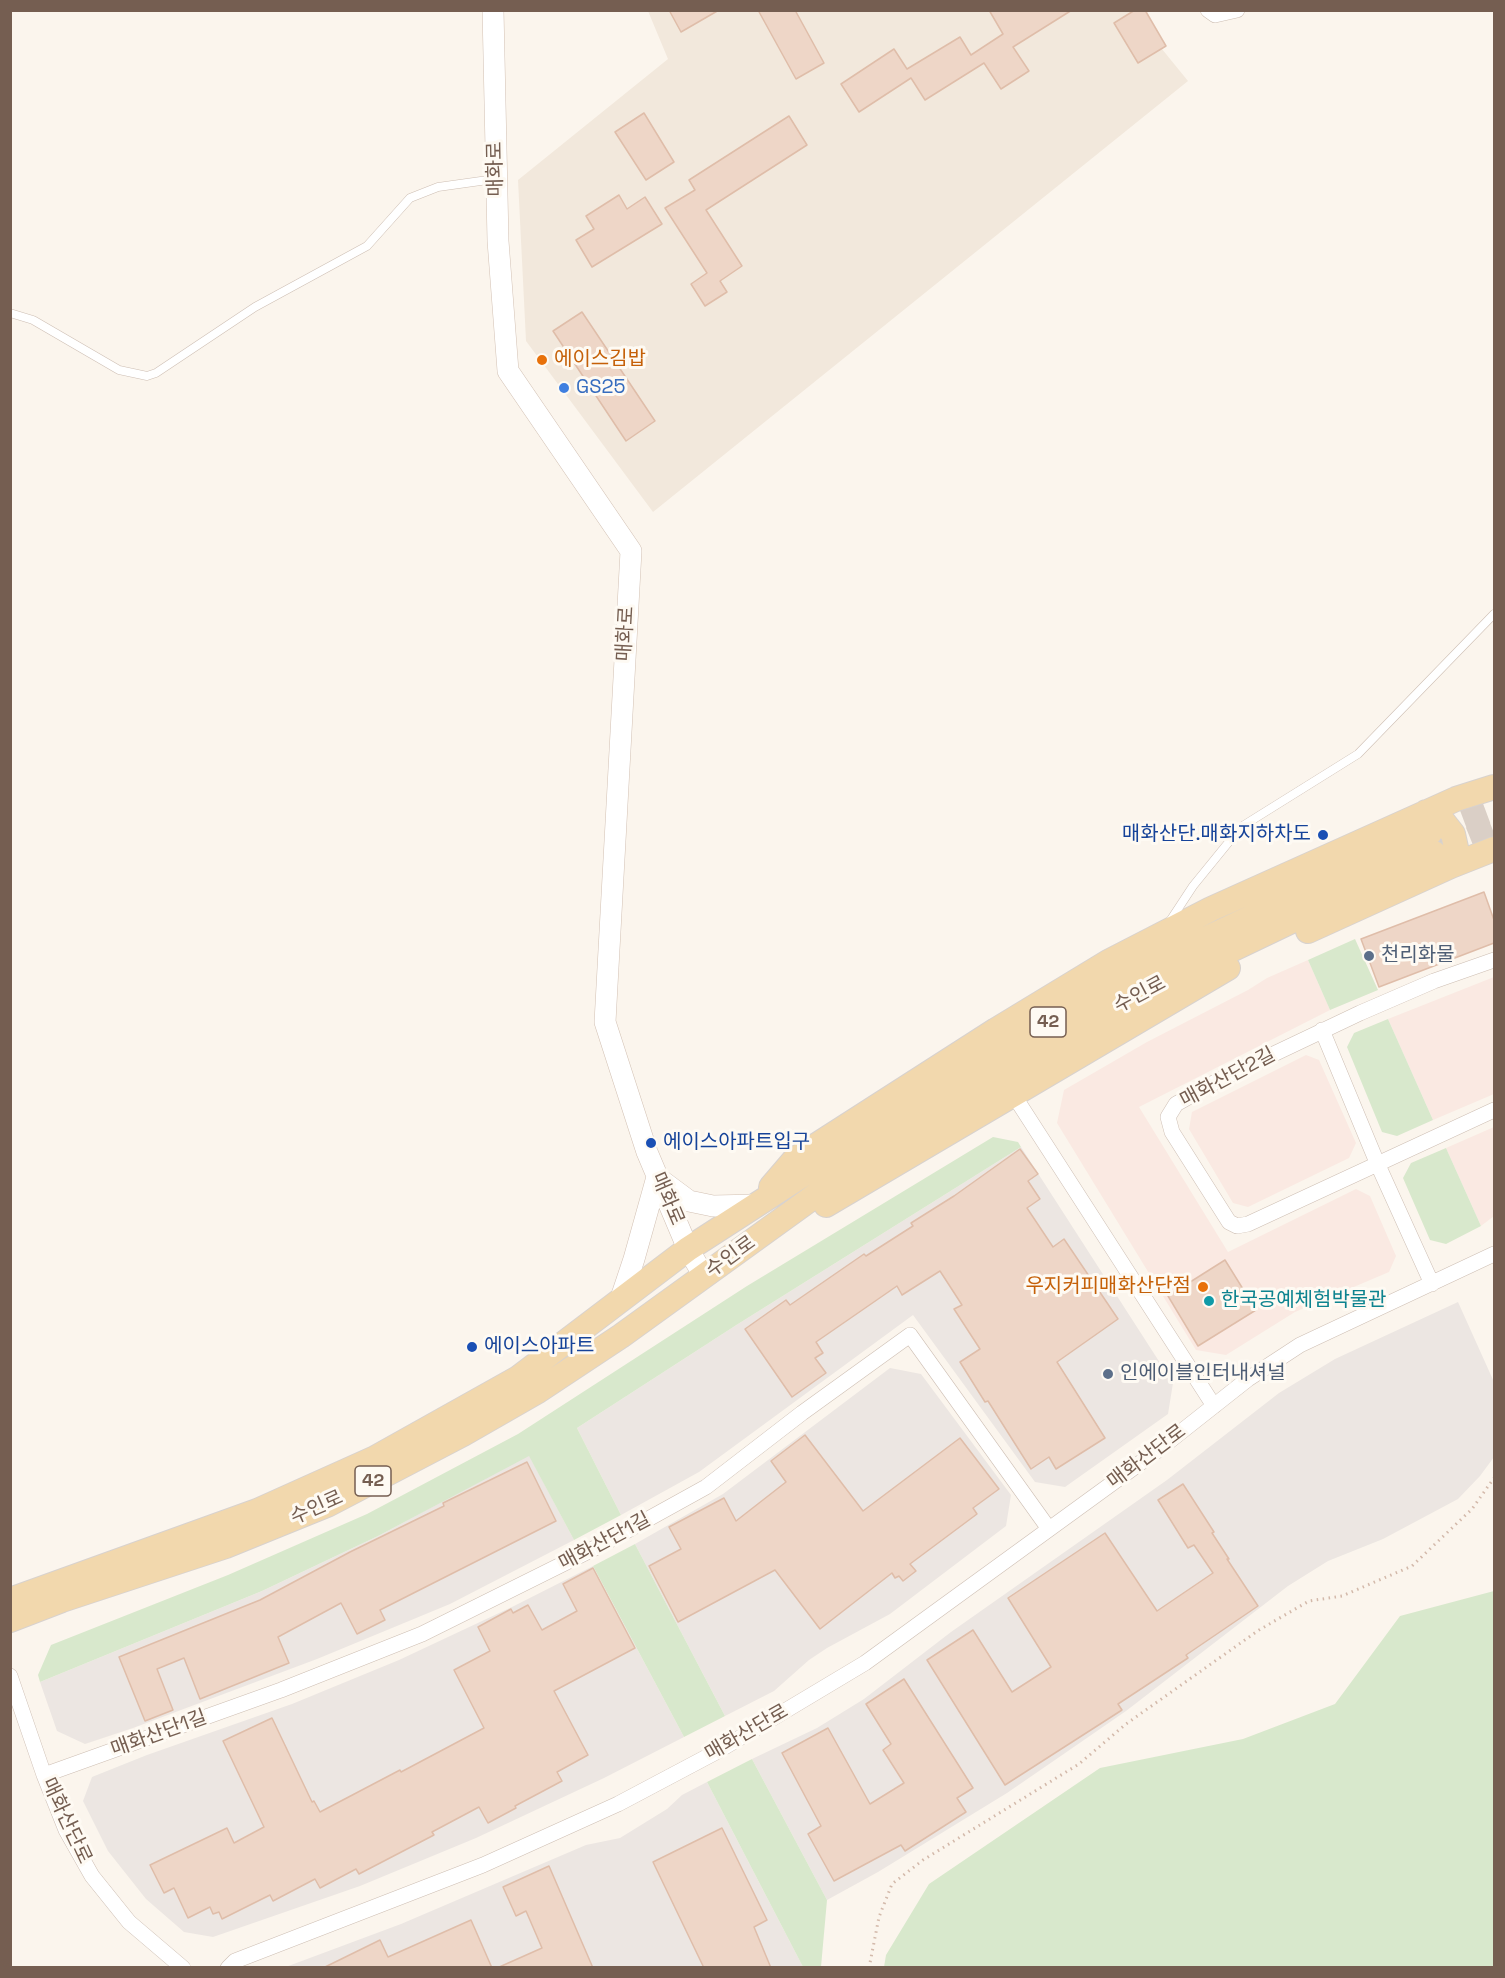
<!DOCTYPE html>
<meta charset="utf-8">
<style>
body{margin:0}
#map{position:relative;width:1505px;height:1978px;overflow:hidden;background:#fbf5ed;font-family:"Space Grotesk",sans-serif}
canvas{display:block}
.frame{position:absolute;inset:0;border:12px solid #755e51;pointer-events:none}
</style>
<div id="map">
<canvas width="1505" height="1978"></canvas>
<div class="frame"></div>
</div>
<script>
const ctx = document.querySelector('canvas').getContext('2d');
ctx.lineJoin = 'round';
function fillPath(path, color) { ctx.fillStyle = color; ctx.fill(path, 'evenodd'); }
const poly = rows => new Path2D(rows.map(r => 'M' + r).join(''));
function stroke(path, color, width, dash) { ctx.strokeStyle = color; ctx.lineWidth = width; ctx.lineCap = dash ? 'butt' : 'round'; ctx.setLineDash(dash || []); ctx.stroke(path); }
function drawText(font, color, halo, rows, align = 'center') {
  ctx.font = font + ' "Space Grotesk","Noto Sans KR",sans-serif'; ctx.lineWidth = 6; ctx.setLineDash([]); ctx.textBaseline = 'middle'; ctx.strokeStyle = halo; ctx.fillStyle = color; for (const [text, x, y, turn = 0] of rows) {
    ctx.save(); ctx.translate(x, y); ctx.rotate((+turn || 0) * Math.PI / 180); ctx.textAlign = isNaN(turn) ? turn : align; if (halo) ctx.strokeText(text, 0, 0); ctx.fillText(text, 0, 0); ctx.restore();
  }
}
fillPath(poly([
 [648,11,1131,11,1188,81,653,512,526,341,518,180,668,59]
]), '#f2e8dc');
fillPath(poly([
 [1308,960,1330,1010,1139,1107,1228,1252,1356,1189,1370,1196,1396,1256,1389,1272,1295,1312,1226,1355,1196,1350,1057,1123,1064,1090,1147,1042,1248,990,1267,978],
 [1494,977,1494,1094,1433,1120,1388,1019],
 [1306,1055,1319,1060,1356,1143,1349,1158,1248,1207,1233,1203,1189,1129,1192,1112],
 [1494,1127,1494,1216,1481,1226,1446,1148]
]), '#fae9e2');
fillPath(poly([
 [1021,1147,1173,1383,1168,1414,1065,1487,1035,1482,913,1315,699,1472,621,1515,577,1428,738,1324],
 [1458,1302,1494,1382,1494,1457,1480,1476,1458,1499,1383,1539,1328,1561,1288,1586,1126,1711,1055,1760,1007,1793,878,1872,827,1900,752,1759,817,1728,864,1699,951,1632,1167,1480,1279,1393,1335,1359],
 [890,1368,921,1374,1011,1495,1006,1526,890,1614,827,1648,809,1660,774,1691,725,1716,635,1544,723,1494],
 [529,1455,574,1540,450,1604,317,1659,133,1728,85,1744,57,1731,40,1682,262,1591,378,1536],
 [593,1566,684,1737,604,1778,476,1838,360,1886,213,1937,184,1932,146,1899,108,1851,83,1801,92,1777,147,1755,292,1704,399,1660,514,1606],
 [707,1782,803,1967,283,1968,401,1924,586,1845,620,1838,667,1809,682,1795]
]), '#ece6e2');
fillPath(poly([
 [1355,939,1378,990,1330,1010,1308,960],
 [1388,1019,1433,1120,1397,1136,1382,1132,1347,1047,1354,1033],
 [993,1137,1018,1142,1021,1147,738,1324,577,1428,621,1515,574,1540,529,1456,378,1536,262,1591,40,1682,38,1675,51,1645,228,1575,367,1514,518,1434,747,1286],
 [1446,1148,1481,1226,1446,1244,1430,1240,1403,1178,1411,1163],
 [635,1544,725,1716,684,1737,593,1566],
 [1494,1591,1494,1967,884,1967,886,1955,929,1884,1100,1768,1243,1739,1335,1704,1400,1616],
 [752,1759,827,1900,821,1967,803,1967,707,1782]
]), '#d8e8cc');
const building = poly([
 [669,10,719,10,681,32,669,10],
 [758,10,795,10,824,63,796,79,758,10],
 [989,10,1072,10,1013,47,1029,71,1001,89,984,63,925,100,911,78,859,112,841,84,894,49,907,69,960,37,971,55,1003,34,989,10],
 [1135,10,1145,10,1166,46,1138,63,1114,23,1135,10],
 [644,113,674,162,646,180,615,132,644,113],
 [789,116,807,145,706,210,742,266,720,281,727,292,705,306,691,284,707,273,665,208,695,190,689,180,789,116],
 [619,195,627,209,645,197,662,224,592,267,576,240,594,229,586,216,619,195],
 [582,312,655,421,626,441,553,331,582,312],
 [1484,892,1494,920,1494,943,1379,987,1361,939,1484,892],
 [1020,1149,1038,1174,1028,1181,1040,1199,1027,1208,1053,1247,1064,1239,1118,1319,1057,1362,1105,1438,1056,1469,1049,1457,1031,1469,988,1401,985,1402,960,1362,980,1349,954,1309,962,1305,940,1271,902,1295,897,1286,816,1342,823,1353,815,1358,826,1373,792,1397,745,1329,786,1300,790,1305,864,1254,866,1256,913,1226,911,1223,954,1196,1020,1149],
 [1225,1260,1256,1310,1198,1346,1168,1296,1225,1260],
 [805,1435,863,1511,960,1438,999,1489,973,1508,977,1514,910,1564,916,1571,903,1581,899,1576,895,1578,892,1573,820,1629,775,1570,678,1622,649,1566,681,1549,669,1527,724,1498,736,1521,786,1482,771,1461,805,1435],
 [527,1462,556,1521,380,1610,385,1620,357,1634,341,1603,278,1637,289,1663,200,1699,184,1658,157,1669,173,1710,145,1721,119,1657,260,1600,350,1552,444,1506,443,1503,527,1462],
 [1183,1484,1214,1532,1212,1533,1229,1559,1227,1559,1258,1606,1186,1655,1188,1658,1118,1704,1122,1710,1005,1785,927,1660,973,1630,1012,1692,1051,1667,1008,1598,1105,1533,1157,1611,1213,1573,1194,1545,1188,1548,1158,1500,1183,1484],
 [593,1568,635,1648,554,1691,588,1755,557,1772,562,1781,515,1806,516,1808,488,1823,479,1807,432,1832,434,1835,359,1874,356,1869,320,1888,315,1879,273,1901,270,1895,222,1919,219,1912,213,1914,210,1907,188,1918,174,1888,164,1893,150,1865,227,1828,234,1843,264,1827,223,1741,272,1718,312,1802,314,1801,320,1812,400,1770,401,1772,484,1728,454,1670,490,1651,478,1627,511,1609,513,1613,528,1605,542,1630,577,1611,563,1584,593,1568],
 [904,1679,973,1788,957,1798,966,1812,905,1851,901,1845,834,1881,808,1834,821,1826,782,1753,828,1728,870,1804,904,1783,883,1750,891,1744,866,1704,904,1679],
 [722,1828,767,1920,754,1927,771,1968,704,1968,653,1862,722,1828],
 [549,1866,593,1968,497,1968,542,1948,526,1911,516,1916,503,1887,549,1866],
 [471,1920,492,1968,323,1968,380,1940,388,1957,471,1920]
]);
fillPath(building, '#eed6c7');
stroke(building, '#dfbda9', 1.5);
stroke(poly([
 [1430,833,1494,809],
 [1437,852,1494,829]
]), '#dacfc6', 24, [24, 12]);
const lane = poly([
 [10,313,33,320,119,370,147,376,156,373,255,307,367,246,410,198,438,187,495,179],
 [1170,921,1193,886,1241,827,1358,754,1494,614]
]);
const street = poly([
 [1208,10,1215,15,1237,10],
 [1494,960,1434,981,1360,1013,1219,1080,1176,1104,1168,1117,1172,1132,1229,1222,1237,1226,1248,1224,1494,1110],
 [1322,1030,1378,1165,1432,1284],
 [1013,1094,1214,1406],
 [10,1676,44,1775,66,1830,92,1876,129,1922,183,1968],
 [44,1775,281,1690,422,1634,603,1544,706,1487,802,1413,910,1335,1049,1529],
 [228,1968,235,1961,483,1865,618,1804,718,1751,865,1663,1158,1450,1248,1379,1300,1345,1494,1254]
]);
const secondary = poly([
 [493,10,498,241,508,371,631,551,605,1022,647,1152,688,1249,704,1276],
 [658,1178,689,1201,713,1206,757,1205],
 [620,1301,634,1259,657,1177]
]);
const primary = poly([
 [1426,812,1442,820,1453,834,1457,852,1451,866],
 [1308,931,1451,866,1494,849],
 [771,1187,795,1159,996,1030,1108,962,1211,909,1456,799,1494,787],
 [826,1205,1228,968],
 [10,1600,257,1511,375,1458,518,1378,688,1249,950,1080,1120,979,1430,833],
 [10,1620,62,1600,226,1546,327,1505,463,1434,538,1391,621,1336,852,1169,929,1118,1139,994,1434,853]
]);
stroke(lane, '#cdbeb3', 9);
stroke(street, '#cdbeb3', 16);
stroke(secondary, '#d2c0b3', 22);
stroke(primary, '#d8d2ce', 26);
stroke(poly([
 [869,1968,879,1917,892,1884,923,1860,1079,1764,1126,1724,1259,1630,1309,1601,1342,1596,1412,1566,1472,1509,1494,1478]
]), '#d3b9aa', 3, [1.5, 4.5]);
stroke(lane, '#fff', 8);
stroke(street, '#fff', 15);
stroke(secondary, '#fff', 21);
stroke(primary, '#f2d8ad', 24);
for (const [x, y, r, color] of [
 [542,360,6,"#e8710a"],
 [564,388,6,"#3f7fe0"],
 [1323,835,6,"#1a4fb4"],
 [1369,956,6,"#5c6f8a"],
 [651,1143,6,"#1a4fb4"],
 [1203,1287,6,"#e8710a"],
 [1209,1301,6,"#0f9aa8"],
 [472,1347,6,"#1a4fb4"],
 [1108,1374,6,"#5c6f8a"]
]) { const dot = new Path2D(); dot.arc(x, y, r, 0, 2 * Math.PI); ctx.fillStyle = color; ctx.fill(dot); stroke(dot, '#fefaf3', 2); }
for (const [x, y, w] of [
 [1048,1022,36],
 [373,1481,36]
]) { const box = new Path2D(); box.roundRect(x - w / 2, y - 15, w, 30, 4.5); ctx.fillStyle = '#fefaf3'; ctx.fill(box); stroke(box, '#755e51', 1.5); }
drawText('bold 18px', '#755e51', null, [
 ["42",1048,1022],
 ["42",373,1481]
]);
drawText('20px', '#755e51', '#fefaf3', [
 ["매화로",496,169,-91],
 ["매화로",626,634,-87],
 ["수인로",1140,995,-28],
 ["매화산단2길",1228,1078,-28],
 ["매화로",667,1199,67],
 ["수인로",731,1257,-36],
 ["매화산단로",1147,1457,-37],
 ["수인로",317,1508,-24],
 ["매화산단1길",605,1542,-28],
 ["매화산단로",747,1733,-30],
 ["매화산단1길",159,1734,-20],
 ["매화산단로",66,1821,65]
]);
drawText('20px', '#c56008', '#fefaf3', [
 ["에이스김밥",554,360],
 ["우지커피매화산단점",1191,1287,"right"]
], 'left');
drawText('20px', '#366cbe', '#fefaf3', [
 ["GS25",576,388]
], 'left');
drawText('20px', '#164399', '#fefaf3', [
 ["매화산단.매화지하차도",1311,835,"right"],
 ["에이스아파트입구",663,1143],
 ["에이스아파트",484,1347]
], 'left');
drawText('20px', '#4e5e75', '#fefaf3', [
 ["천리화물",1381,956],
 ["인에이블인터내셔널",1120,1374]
], 'left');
drawText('20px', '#0d838f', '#fefaf3', [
 ["한국공예체험박물관",1221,1301]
], 'left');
</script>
